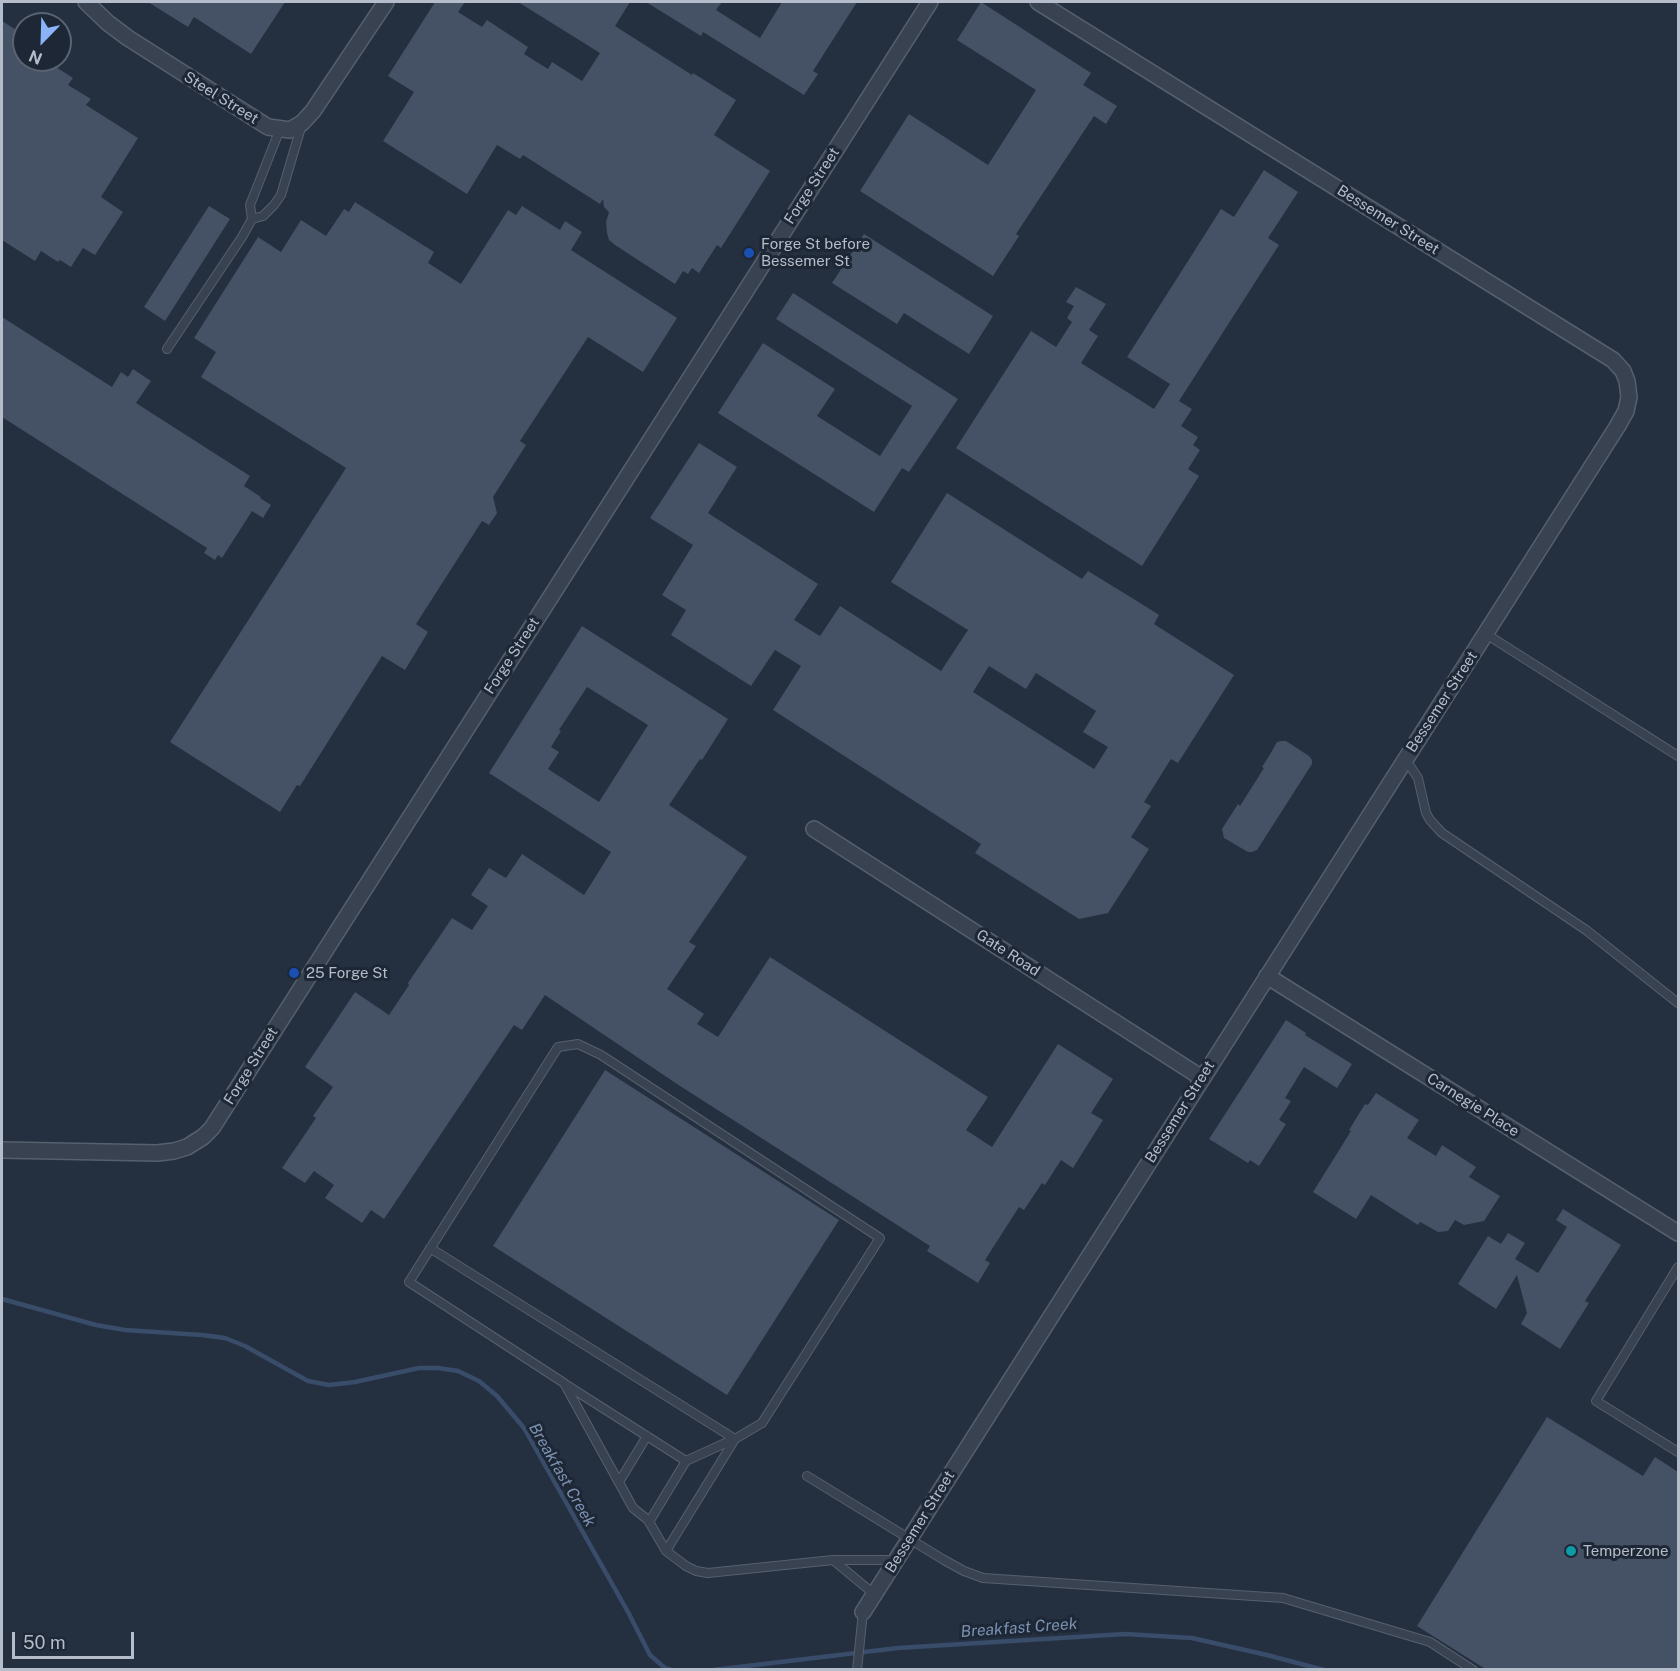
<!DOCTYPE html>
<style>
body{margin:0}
#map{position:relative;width:1680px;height:1671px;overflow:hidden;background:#243040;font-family:"Public Sans",sans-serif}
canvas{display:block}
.frame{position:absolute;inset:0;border:3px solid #b5bdca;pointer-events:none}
.north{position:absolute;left:12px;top:12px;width:60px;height:60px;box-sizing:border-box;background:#1d2735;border:2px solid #5a6371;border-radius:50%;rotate:203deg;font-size:16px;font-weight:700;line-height:24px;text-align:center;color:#b5bdca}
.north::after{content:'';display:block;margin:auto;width:21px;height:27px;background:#8ab3fa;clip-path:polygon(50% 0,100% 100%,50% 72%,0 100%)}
.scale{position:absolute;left:12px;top:1632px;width:122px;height:27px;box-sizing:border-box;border:3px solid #b5bdca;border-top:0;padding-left:8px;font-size:18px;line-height:21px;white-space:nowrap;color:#b5bdca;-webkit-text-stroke:4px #1d2735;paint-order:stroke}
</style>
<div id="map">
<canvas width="1680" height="1671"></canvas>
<div class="frame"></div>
<div class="north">N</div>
<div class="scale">50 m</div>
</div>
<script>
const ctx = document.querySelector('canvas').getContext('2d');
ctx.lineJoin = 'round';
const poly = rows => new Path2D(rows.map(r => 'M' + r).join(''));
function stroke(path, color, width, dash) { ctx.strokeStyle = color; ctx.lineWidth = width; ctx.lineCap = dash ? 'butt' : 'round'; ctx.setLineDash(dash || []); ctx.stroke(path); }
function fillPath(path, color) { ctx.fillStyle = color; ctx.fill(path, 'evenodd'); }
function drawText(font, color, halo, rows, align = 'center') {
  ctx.font = font + ' "Public Sans",sans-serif'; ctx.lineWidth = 6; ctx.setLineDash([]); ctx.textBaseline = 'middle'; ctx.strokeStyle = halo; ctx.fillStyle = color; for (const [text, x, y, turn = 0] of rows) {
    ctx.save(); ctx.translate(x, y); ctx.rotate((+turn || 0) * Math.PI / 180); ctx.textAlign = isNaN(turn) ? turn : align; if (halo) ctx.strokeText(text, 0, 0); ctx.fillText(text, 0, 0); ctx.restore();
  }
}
stroke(poly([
 [2,1299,96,1325,125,1330,202,1335,225,1338,245,1346,308,1381,329,1385,355,1382,419,1368,438,1368,458,1371,479,1381,497,1396,524,1428,628,1612,650,1655,665,1668,671,1670],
 [713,1670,898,1648,1125,1634,1192,1638,1267,1655,1324,1670]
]), '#394c69', 4.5);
fillPath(poly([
 [148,2,285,2,251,54,194,17,188,27],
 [435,2,465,2,458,12,482,27,487,20,528,47,524,54,548,69,552,62,582,81,600,53,518,2,630,2,615,26,692,75,693,73,736,100,714,135,770,171,721,248,717,245,699,273,692,268,688,274,683,271,675,284,615,245,609,240,607,233,606,222,609,212,604,207,603,199,600,204,523,155,520,159,497,145,467,194,383,141,414,92,388,76],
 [646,2,722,2,716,10,760,38,782,2,857,2,813,71,818,74,804,95,703,32,701,36],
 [981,2,1091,73,1083,85,1117,106,1106,124,1094,116,1016,234,1019,236,993,276,860,191,909,114,988,165,1036,90,957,40],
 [2,21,24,35,24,60,45,60,73,78,68,85,91,99,86,105,138,138,101,197,123,212,95,255,83,248,71,267,60,260,58,262,41,251,35,261,2,240],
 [1264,170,1298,192,1268,238,1279,245,1179,401,1192,409,1181,426,1198,437,1193,445,1200,450,1188,469,1199,476,1142,566,956,448,1031,331,1056,347,1072,322,1067,318,1074,306,1066,302,1076,287,1106,304,1089,330,1098,336,1081,363,1154,409,1170,384,1127,357,1221,209,1234,217],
 [355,202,434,252,428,263,461,284,508,210,516,215,522,206,560,230,565,221,582,232,571,250,677,318,643,372,588,337,520,441,526,445,493,497,497,513,489,525,482,521,416,624,428,632,405,670,382,656,300,786,297,785,280,812,170,742,346,468,201,377,216,352,194,338,258,237,281,252,301,220,326,236,344,209,349,212],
 [209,206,230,219,165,321,144,307],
 [864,234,993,316,969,354,904,313,897,324,832,283],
 [793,293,958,399,909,472,902,468,874,512,718,413,763,343,835,389,817,416,880,456,912,406,776,319],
 [2,317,112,387,121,372,128,377,133,369,151,381,136,403,250,476,244,486,261,497,260,498,271,505,263,518,252,511,222,558,218,555,215,560,204,553,207,548,2,417],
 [699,443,737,467,708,513,818,584,794,620,820,636,840,606,941,671,968,630,891,582,947,493,1082,579,1088,571,1137,601,1159,615,1154,624,1234,675,1178,763,1171,759,1144,802,1151,806,1131,837,1149,849,1108,913,1079,919,975,853,981,844,773,710,801,666,775,650,751,686,671,635,686,610,662,595,693,545,650,518],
 [989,666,1026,689,1036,673,1096,711,1083,732,1108,747,1094,769,973,692],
 [582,626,728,719,702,760,700,759,669,805,747,857,689,942,696,946,667,989,704,1014,697,1024,718,1037,770,957,988,1097,966,1130,992,1147,1058,1044,1113,1079,1091,1113,1103,1120,1073,1168,1061,1160,1045,1185,1042,1183,1024,1210,1019,1207,985,1260,990,1263,978,1283,927,1251,930,1246,677,1084,545,995,522,1030,514,1025,384,1219,371,1210,362,1223,325,1198,334,1185,314,1171,305,1183,282,1168,316,1118,313,1116,333,1087,305,1067,355,992,389,1015,409,985,408,983,452,918,472,930,488,906,471,895,489,868,506,878,522,854,584,895,611,852,489,773],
 [587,687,648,725,599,802,548,769,559,752,551,747,561,731,559,730],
 [1281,741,1286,741,1309,756,1312,760,1312,764,1257,850,1252,852,1248,852,1224,838,1222,829,1238,804,1240,806,1264,768,1262,767,1269,756,1277,742],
 [1286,1020,1306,1033,1305,1035,1352,1064,1337,1088,1304,1067,1285,1098,1291,1101,1279,1120,1286,1124,1259,1166,1250,1160,1248,1163,1209,1139],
 [605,1070,839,1220,727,1395,493,1246],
 [1376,1093,1419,1120,1407,1138,1436,1156,1442,1145,1476,1167,1469,1177,1500,1196,1484,1221,1464,1225,1455,1220,1448,1231,1438,1232,1420,1222,1418,1225,1371,1195,1356,1219,1313,1192,1351,1131,1349,1130,1365,1104,1368,1105],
 [1563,1209,1621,1245,1585,1301,1589,1303,1560,1349,1521,1324,1527,1313,1517,1275,1496,1309,1458,1284,1488,1236,1501,1244,1508,1233,1525,1243,1515,1259,1538,1273,1567,1227,1556,1220],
 [1547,1417,1643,1476,1655,1457,1678,1472,1678,1670,1487,1670,1417,1626]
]), '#455164');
const lane = poly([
 [252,219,263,216,274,205,281,195,302,124],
 [167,349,242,237,252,219,250,205,280,129],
 [1486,634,1678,756],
 [1404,762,1410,766,1418,778,1426,813,1430,820,1442,833,1586,930,1678,1003],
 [430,1248,735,1439],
 [1678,1267,1596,1401,1678,1452],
 [565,1384,686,1461],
 [807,1476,944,1560,964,1571,983,1578,1283,1598,1430,1642,1473,1670],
 [619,1482,647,1436],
 [649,1522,686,1461,734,1439],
 [666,1551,735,1439,762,1423,880,1238,601,1055,578,1044,558,1047,409,1282,564,1383,633,1508,648,1520,666,1551,686,1566,696,1571,708,1573,833,1560,896,1560],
 [833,1560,874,1594],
 [857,1670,863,1612]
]);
const street = poly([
 [86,2,108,23,128,38,216,94,268,127,290,130,302,123,313,111,386,2],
 [814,829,1202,1078],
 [1267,976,1678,1233],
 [2,1150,157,1153,174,1151,187,1147,203,1137,212,1128,930,2],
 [863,1612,1617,427,1626,411,1629,397,1627,381,1623,371,1613,360,1038,2]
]);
stroke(lane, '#56606d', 10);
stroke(street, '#56606d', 18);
stroke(lane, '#394250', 8);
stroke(street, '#394250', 15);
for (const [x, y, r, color] of [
 [749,253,6,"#1a4fb4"],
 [294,973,6,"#1a4fb4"],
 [1571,1551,6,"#0f9aa8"]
]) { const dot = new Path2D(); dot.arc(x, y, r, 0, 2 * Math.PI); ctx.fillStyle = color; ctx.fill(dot); stroke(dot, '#1d2735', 2); }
drawText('15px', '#b5bdca', '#1d2735', [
 ["Steel Street",221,98,32],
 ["Forge Street",812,186,-57],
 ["Bessemer Street",1388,220,32],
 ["Forge Street",512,656,-57],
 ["Bessemer Street",1442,702,-57],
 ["Gate Road",1008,953,33],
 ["Forge Street",251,1066,-58],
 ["Carnegie Place",1473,1105,32],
 ["Bessemer Street",1180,1112,-58],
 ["Bessemer Street",920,1522,-58]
]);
drawText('15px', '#b5bdca', '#1d2735', [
 ["Forge St before",761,244],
 ["Bessemer St",761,261],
 ["25 Forge St",306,973],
 ["Temperzone",1583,1551]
], 'left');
drawText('italic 16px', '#7c92b2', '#1d2735', [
 ["Breakfast Creek",562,1475,60],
 ["Breakfast Creek",1019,1628,-4]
]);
</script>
